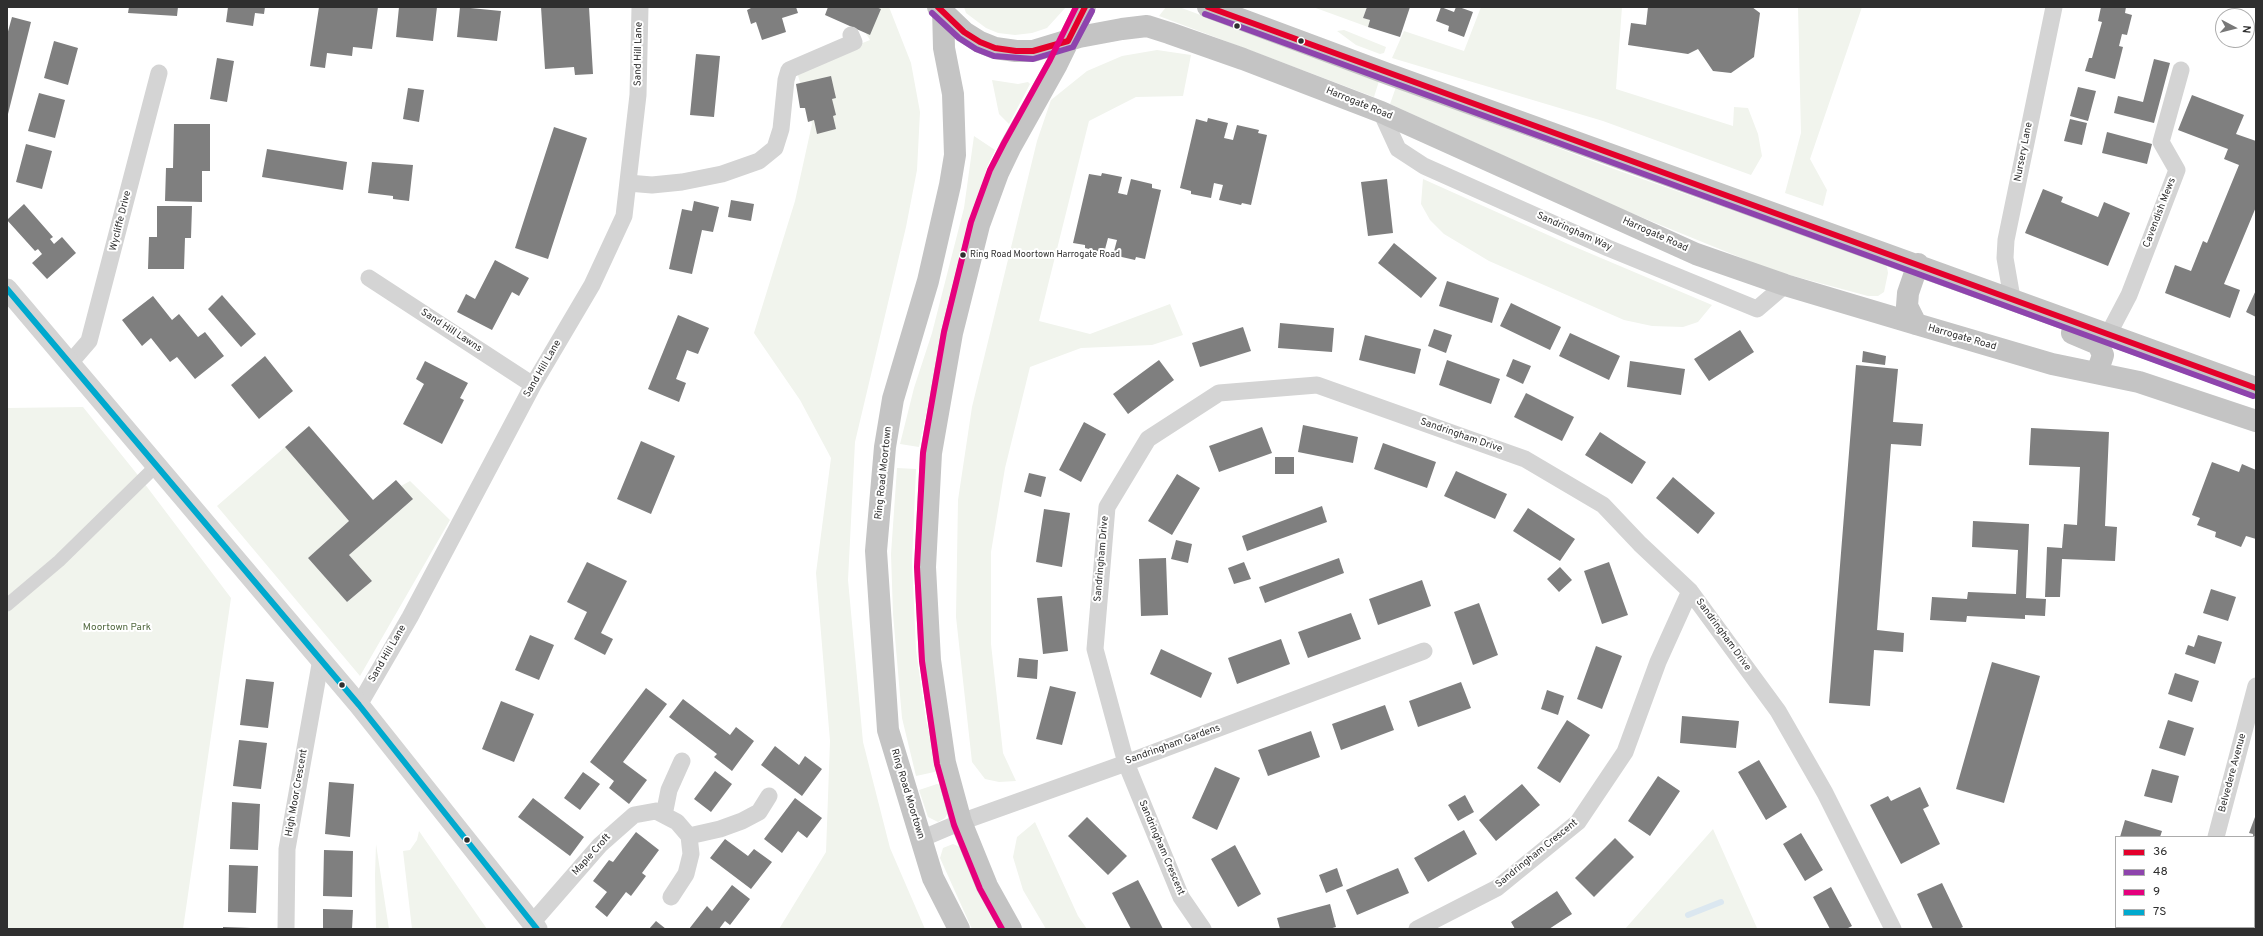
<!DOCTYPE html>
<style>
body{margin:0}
#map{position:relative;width:2263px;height:936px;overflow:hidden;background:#fff;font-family:Overpass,sans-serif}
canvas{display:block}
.frame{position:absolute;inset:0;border:8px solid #2f2f2f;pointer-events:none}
.legend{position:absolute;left:2115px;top:836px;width:140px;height:92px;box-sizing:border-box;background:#fff;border:1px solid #acacac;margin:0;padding:5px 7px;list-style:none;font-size:12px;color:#2f2f2f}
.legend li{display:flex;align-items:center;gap:8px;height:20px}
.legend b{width:20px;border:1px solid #acacac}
.north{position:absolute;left:2215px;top:8px;width:40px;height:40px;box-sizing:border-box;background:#fff;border:1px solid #acacac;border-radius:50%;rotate:97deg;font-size:11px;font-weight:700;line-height:16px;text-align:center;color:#2f2f2f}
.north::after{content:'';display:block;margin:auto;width:14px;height:18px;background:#787878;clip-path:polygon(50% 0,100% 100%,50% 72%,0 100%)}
</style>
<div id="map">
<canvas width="2263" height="936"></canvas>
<div class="frame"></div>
<ul class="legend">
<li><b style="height:5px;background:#e4002b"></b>36</li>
<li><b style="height:5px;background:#8e44ad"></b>48</li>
<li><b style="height:5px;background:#e5007d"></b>9</li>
<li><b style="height:5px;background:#00a9ce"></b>7S</li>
</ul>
<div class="north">N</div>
</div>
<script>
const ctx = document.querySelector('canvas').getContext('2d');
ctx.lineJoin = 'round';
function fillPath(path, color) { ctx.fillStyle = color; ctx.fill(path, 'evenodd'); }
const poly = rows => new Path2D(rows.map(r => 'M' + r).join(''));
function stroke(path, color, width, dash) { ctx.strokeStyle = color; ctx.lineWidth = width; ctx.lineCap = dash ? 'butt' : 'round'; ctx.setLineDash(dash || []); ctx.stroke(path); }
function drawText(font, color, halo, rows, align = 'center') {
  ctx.font = font + ' Overpass,sans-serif'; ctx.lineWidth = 4; ctx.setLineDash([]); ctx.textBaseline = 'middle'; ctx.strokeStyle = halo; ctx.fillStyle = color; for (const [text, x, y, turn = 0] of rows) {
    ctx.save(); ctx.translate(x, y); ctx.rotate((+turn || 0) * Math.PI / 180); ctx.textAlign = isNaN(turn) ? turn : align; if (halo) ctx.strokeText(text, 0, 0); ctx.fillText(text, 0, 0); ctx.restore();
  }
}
fillPath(poly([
 [854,7,889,7,911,63,920,112,917,170,906,227,855,442,848,580,863,742,890,848,925,929,779,929,826,852,830,741,816,573,831,458,800,400,754,333,795,201,812,124,797,72,825,58,870,40,855,16],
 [964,7,1066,7,1047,28,1032,33,1015,35,998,33,986,28,966,13],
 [1166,7,1179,7,1379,81,1374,97,1159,16],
 [1313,7,1367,7,1363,18,1370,20,1368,27],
 [1481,7,1622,7,1616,89,1733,126,1734,107,1748,108,1758,134,1762,156,1751,175,1603,121,1392,58,1404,31,1464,51],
 [1798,7,1862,7,1810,159,1827,190,1823,206,1785,193,1801,133],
 [1344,30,1386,47,1384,53,1380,54,1356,45,1337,31],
 [1157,50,1191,55,1183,96,1136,97,1089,121,1039,321,1090,334,1170,304,1183,335,1152,345,1081,348,1030,367,1005,468,991,552,991,644,1003,753,1016,781,999,782,985,779,972,762,956,617,958,500,972,407,1037,141,1051,100,1087,71,1122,56],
 [992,80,1018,84,1028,82,1030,84,1009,124,999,114],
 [1396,87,1614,169,1882,263,1887,267,1888,273,1884,292,1878,296,1868,296,1771,270,1619,208,1390,104],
 [974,136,995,150,987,167,953,287,919,447,900,444,914,388,932,333,964,208],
 [1423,179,1568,244,1712,305,1698,322,1683,327,1652,326,1624,320,1489,261,1444,234,1430,220,1421,204],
 [83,407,141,479,231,598,183,929,7,929,7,408],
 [285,447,349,521,308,558,347,602,372,581,349,555,412,500,401,486,410,481,450,520,360,676,217,506],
 [897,468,916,469,912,562,916,650,926,720,939,771,916,776,902,718,893,614,891,554],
 [937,784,943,786,949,811,945,818,938,822,928,817,919,790],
 [1035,822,1078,916,1087,929,1046,929,1023,890,1013,857,1017,837],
 [1713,829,1757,928,1625,929],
 [419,831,487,929,412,929,403,851,410,850,417,840],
 [376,844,389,929,376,929,375,875],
 [953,844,960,847,998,929,972,929,940,858,943,848]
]), '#f1f4ed');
stroke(poly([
 [1688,915,1721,902]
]), '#dbe7f0', 6);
fillPath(poly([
 [129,7,178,7,177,16,128,13],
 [228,7,265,7,264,14,255,13,253,26,226,22],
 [319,7,378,7,372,49,353,47,352,56,327,53,325,68,310,66],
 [399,7,437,7,433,41,396,37],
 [460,7,501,11,497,41,457,37],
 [541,7,589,7,593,74,575,75,574,67,545,69],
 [753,7,796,7,798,13,782,18,786,32,762,40,756,22,751,24,747,10],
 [828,7,876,7,881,9,870,35,825,15],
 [1367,7,1410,7,1400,37,1368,27,1370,20,1363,18],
 [1441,7,1454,12,1456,7,1459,7,1473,12,1464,37,1448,31,1449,26,1436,21],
 [1648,7,1752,7,1760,13,1754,57,1731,73,1713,71,1698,49,1688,54,1628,45,1631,23,1646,25],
 [2101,7,2126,7,2125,13,2132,15,2127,35,2122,34,2119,46,2123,47,2115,79,2085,71,2089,58,2092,58,2102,22,2098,21],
 [12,17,31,22,8,114,7,35],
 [54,41,78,48,68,85,44,78],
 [696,54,720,56,714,117,690,115],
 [217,58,234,61,227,102,210,99],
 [2154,59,2170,63,2154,123,2114,113,2118,96,2143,102],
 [831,76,836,98,832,99,836,115,833,116,836,129,817,134,814,120,808,122,805,108,800,108,796,84],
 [2078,87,2096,91,2088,121,2070,116],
 [408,88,424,90,419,122,403,119],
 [39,93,65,100,55,138,28,131],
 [2192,95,2244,115,2236,134,2256,141,2256,207,2224,284,2240,290,2230,318,2165,293,2175,265,2191,271,2203,241,2207,243,2239,165,2224,159,2228,149,2178,130],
 [1208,118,1228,123,1224,138,1233,140,1237,125,1259,130,1258,133,1267,135,1251,205,1242,203,1241,205,1219,200,1223,185,1214,183,1211,198,1191,194,1191,191,1180,188,1196,119,1207,122],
 [2070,119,2087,123,2082,145,2064,141],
 [174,124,210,124,210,171,202,171,202,202,165,201,166,168,173,168],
 [554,127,587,138,548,259,515,248],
 [2107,132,2152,144,2147,164,2102,153],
 [26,144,52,151,42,189,16,182],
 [267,149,347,162,343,190,262,177],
 [372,162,413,165,409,201,393,199,393,196,368,193],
 [1102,173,1122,177,1118,193,1127,195,1131,179,1152,184,1152,188,1161,190,1145,259,1136,257,1135,260,1113,255,1117,240,1108,238,1104,253,1085,248,1085,245,1073,243,1089,174,1101,176],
 [1387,179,1393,233,1368,236,1361,182],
 [2043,189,2063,197,2061,202,2098,217,2104,202,2130,213,2108,266,2025,233],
 [731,200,754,204,751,221,728,217],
 [694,201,719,207,713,232,702,230,692,274,669,269,682,209,692,211],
 [24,204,53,237,50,239,54,244,62,237,76,253,47,279,32,263,42,254,38,249,35,251,7,220],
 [157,206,192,206,191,238,185,238,184,269,148,269,149,237,157,237],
 [1394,243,1437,278,1421,298,1378,263],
 [495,260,529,278,519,296,512,292,492,330,457,312,466,294,475,299],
 [1447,281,1499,298,1492,323,1439,306],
 [2256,290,2256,317,2246,312],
 [222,295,256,334,241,347,208,309],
 [153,296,172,320,179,314,198,337,205,332,224,356,195,379,177,357,170,362,151,338,142,346,122,320],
 [1511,303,1561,327,1550,350,1500,326],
 [678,315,709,328,698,354,687,350,676,379,686,383,679,402,648,389],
 [1280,323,1334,328,1332,352,1278,348],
 [1243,327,1251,351,1200,367,1192,343],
 [1434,329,1452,335,1446,353,1428,346],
 [1740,330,1754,352,1709,381,1694,359],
 [1570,333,1620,356,1609,380,1559,356],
 [1365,335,1421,349,1415,374,1359,360],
 [1863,351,1886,356,1885,365,1862,362],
 [265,356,293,391,259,419,231,385],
 [1513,359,1531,366,1523,384,1506,376],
 [1159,360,1174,380,1128,414,1113,394],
 [1447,360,1500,379,1491,404,1439,385],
 [425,361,468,383,460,398,464,400,442,444,403,424,424,384,416,379],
 [1630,361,1685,369,1681,395,1627,387],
 [1856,365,1898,369,1893,422,1923,424,1921,446,1891,444,1877,630,1904,633,1903,652,1874,650,1870,706,1829,703],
 [1526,393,1574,417,1562,441,1514,417],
 [1084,422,1106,434,1081,482,1059,470],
 [1303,425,1358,437,1353,463,1298,452],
 [309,426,373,500,396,480,413,499,349,555,372,581,347,602,308,558,349,521,285,447],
 [1262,427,1272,453,1219,472,1209,446],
 [2031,428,2109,432,2105,526,2117,527,2115,561,2062,559,2060,597,2045,597,2047,547,2062,548,2064,524,2077,525,2080,467,2029,465],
 [1600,432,1646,462,1632,484,1585,455],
 [641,441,675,456,651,514,617,499],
 [1383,443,1436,462,1427,488,1374,469],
 [1275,457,1294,457,1294,474,1275,474],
 [2212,462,2239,472,2242,464,2256,470,2256,539,2246,536,2241,547,2215,537,2216,532,2197,525,2200,518,2192,515],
 [1456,471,1507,494,1495,519,1444,496],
 [1029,473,1046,477,1041,497,1024,492],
 [1177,474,1200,488,1172,535,1148,521],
 [1673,477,1715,513,1698,534,1656,498],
 [1322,506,1327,522,1247,551,1242,536],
 [1528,508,1575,539,1560,561,1513,531],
 [1044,509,1070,513,1062,567,1036,562],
 [1973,521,2029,524,2026,598,2046,599,2045,616,2025,615,2025,619,1967,616,1966,622,1930,620,1932,597,1967,599,1968,592,2016,594,2018,550,1972,547],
 [1176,540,1192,544,1188,563,1171,559],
 [1166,558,1168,615,1141,616,1139,559],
 [1339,558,1344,573,1265,603,1259,587],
 [587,562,627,581,601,633,613,639,605,655,574,639,587,612,567,602],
 [1244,562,1251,579,1234,584,1228,568],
 [1609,562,1628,615,1602,624,1584,571],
 [1560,567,1572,580,1559,592,1547,579],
 [1422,580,1431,606,1378,625,1369,599],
 [2211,589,2236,597,2228,621,2203,613],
 [1062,596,1068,651,1043,654,1037,598],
 [1479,603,1498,655,1473,665,1454,612],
 [1351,613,1361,639,1308,658,1298,632],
 [530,635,554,645,539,680,515,670],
 [2198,635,2222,642,2215,664,2185,654,2188,645,2194,647],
 [1281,639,1290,664,1237,684,1228,658],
 [1596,646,1622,656,1602,709,1577,699],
 [1161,649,1212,673,1201,698,1150,674],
 [1019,658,1038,660,1037,679,1017,677],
 [1992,662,2040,676,2004,803,1956,789],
 [2175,673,2199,681,2192,702,2168,694],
 [246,679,274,682,268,728,240,725],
 [1461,682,1471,708,1418,727,1409,701],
 [1050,686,1076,692,1062,745,1036,739],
 [646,688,667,704,623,762,647,780,629,804,609,788,614,781,590,762],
 [1547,690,1564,696,1558,715,1541,709],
 [683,699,730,735,736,727,754,741,732,771,714,757,717,754,669,717],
 [501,701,534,714,514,762,482,749],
 [1385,705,1394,730,1341,750,1332,724],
 [1682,716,1739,721,1736,748,1680,743],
 [1567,720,1590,735,1560,783,1537,768],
 [2168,720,2194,728,2185,756,2159,748],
 [1311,731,1320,757,1268,776,1258,750],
 [239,740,267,743,261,789,233,786],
 [775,746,799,765,805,756,822,769,802,796,761,765],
 [1759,760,1787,807,1766,820,1738,772],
 [1215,767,1240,778,1217,830,1192,818],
 [2152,769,2179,776,2172,803,2144,796],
 [715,771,732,784,711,812,694,799],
 [583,772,600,784,580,810,564,798],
 [1658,776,1680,791,1650,836,1628,821],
 [329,782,354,784,350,837,325,834],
 [1522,784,1540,805,1496,841,1479,820],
 [1920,787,1929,806,1923,809,1940,844,1901,864,1870,805,1888,796,1891,801],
 [1465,795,1474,812,1458,821,1448,805],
 [533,798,584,837,570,856,518,817],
 [795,798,822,818,807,838,798,831,782,853,764,839],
 [232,802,260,804,258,850,230,849],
 [1087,817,1127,856,1108,875,1068,836],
 [2255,817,2256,817,2256,849,2254,848,2253,834,2249,833],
 [2125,820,2162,831,2160,837,2120,837],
 [1464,830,1477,854,1428,882,1414,858],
 [636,832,659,850,642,873,646,876,631,896,626,892,607,917,595,907,607,892,593,881,609,860,613,862],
 [1801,833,1823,870,1805,881,1783,844],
 [1615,838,1634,857,1594,897,1575,878],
 [725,839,748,856,754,849,772,862,751,889,710,858],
 [1235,845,1261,894,1238,907,1211,859],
 [324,850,353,851,352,897,323,896],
 [229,865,258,866,256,913,228,912],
 [1337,868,1343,886,1326,893,1319,875],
 [1398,868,1409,893,1357,915,1346,890],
 [1138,880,1151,905,1163,929,1131,929,1112,893],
 [1942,883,1963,927,1959,929,1933,929,1917,894],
 [732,885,750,899,730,925,725,921,719,929,689,929,707,906,712,911],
 [1831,887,1852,926,1846,929,1830,929,1813,897],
 [1557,891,1572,914,1549,929,1515,929,1511,922],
 [1330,904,1336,927,1329,929,1280,929,1277,918],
 [323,909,353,910,352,929,323,929],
 [656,921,666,929,649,929],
 [223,927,251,928,251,929,223,929]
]), '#7f7f7f');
stroke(poly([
 [7,605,59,561,157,465]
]), '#d4d4d4', 13);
stroke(poly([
 [1381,112,1398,149,1424,166,1608,248,1757,309,1785,285],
 [628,183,652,185,682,182,722,174,759,161,775,148,781,129,786,80,789,70,854,42,851,35],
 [369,278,533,385],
 [2012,298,2005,258,2006,240,2054,7],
 [2109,333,2129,295,2177,170,2161,142,2181,70],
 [70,363,89,341,159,73],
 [359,705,410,617,533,385,592,285,624,216,638,95,640,7],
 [664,815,669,790,682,761],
 [689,836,720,829,742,821,759,812,769,796],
 [2216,837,2256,686],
 [921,839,961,822,1126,763,1424,651],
 [2254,879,2256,880],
 [532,923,600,845,634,815,656,811,677,822,689,836,691,854,686,874,671,897],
 [286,929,287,849,321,659],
 [1203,929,1181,897,1126,763,1095,649,1107,507,1148,439,1219,393,1317,385,1525,459,1603,505,1640,544,1690,591,1778,711,1825,793,1893,929],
 [1417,929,1497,888,1578,822,1625,752,1658,662,1690,591],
 [2204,929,2204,927]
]), '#d4d4d4', 17);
stroke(poly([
 [7,289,359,705,537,929]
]), '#d4d4d4', 21);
stroke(poly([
 [938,7,964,32,980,42,995,48,1016,51,1033,51,1079,37,1122,29,1147,26,1169,33,1243,59,1381,112,1696,254,1785,285,1916,324,2052,364,2139,382,2256,421],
 [943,7,944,48,953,94,955,155,950,185,928,281,893,399,885,447,876,551,888,730,933,878,959,929],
 [1208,7,1388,74,2256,388],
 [1916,324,1907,306,1908,293,1918,264],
 [2072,333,2098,344,2103,355,2097,373],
 [1011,929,987,886,961,822,945,763,930,660,925,567,931,453,952,333,979,225,998,173,1011,146,1057,64,1085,7]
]), '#c4c4c4', 22);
stroke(poly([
 [938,7,964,32,980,42,995,48,1016,51,1033,51,1068,41,1085,7],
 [1208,7,2256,388]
]), '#e4002b', 6);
stroke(poly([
 [932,13,959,38,976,49,994,56,1033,59,1073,47,1092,11],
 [1205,14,2253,396]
]), '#8e44ad', 6);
stroke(poly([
 [1002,929,980,889,954,825,937,764,922,661,917,567,923,453,944,332,971,222,990,170,1004,143,1050,60,1076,7]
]), '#e5007d', 6);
stroke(poly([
 [7,289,359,705,537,929]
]), '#00a9ce', 6);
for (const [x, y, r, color] of [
 [1237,26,3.5,"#2f2f2f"],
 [1301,41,3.5,"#2f2f2f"],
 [963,255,3.5,"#2f2f2f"],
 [342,685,3.5,"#2f2f2f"],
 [467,840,3.5,"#2f2f2f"]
]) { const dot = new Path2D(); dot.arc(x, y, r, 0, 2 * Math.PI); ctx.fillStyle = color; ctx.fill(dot); stroke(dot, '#fff', 1.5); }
drawText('9px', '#2f2f2f', '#fff', [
 ["Ring Road Moortown Harrogate Road",970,255]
], 'left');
drawText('10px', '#2f2f2f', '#fff', [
 ["Sand Hill Lane",639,54,-89],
 ["Harrogate Road",1359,104,22],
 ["Nursery Lane",2024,152,-79],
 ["Cavendish Mews",2160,213,-69],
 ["Wycliffe Drive",121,221,-76],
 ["Sandringham Way",1574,232,24],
 ["Harrogate Road",1655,235,24],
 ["Sand Hill Lawns",451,331,33],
 ["Harrogate Road",1962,338,16],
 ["Sand Hill Lane",543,369,-60],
 ["Sandringham Drive",1461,436,19],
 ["Ring Road Moortown",884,473,-84],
 ["Sandringham Drive",1102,559,-85],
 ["Sandringham Drive",1723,635,54],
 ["Sand Hill Lane",388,654,-60],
 ["Sandringham Gardens",1173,745,-20],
 ["Belvedere Avenue",2233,773,-75],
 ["High Moor Crescent",297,793,-80],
 ["Ring Road Moortown",907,794,73],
 ["Sandringham Crescent",1161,848,67],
 ["Sandringham Crescent",1537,854,-39],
 ["Maple Croft",592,855,-48]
]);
drawText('10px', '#51683f', '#fff', [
 ["Moortown Park",117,628]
]);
</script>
